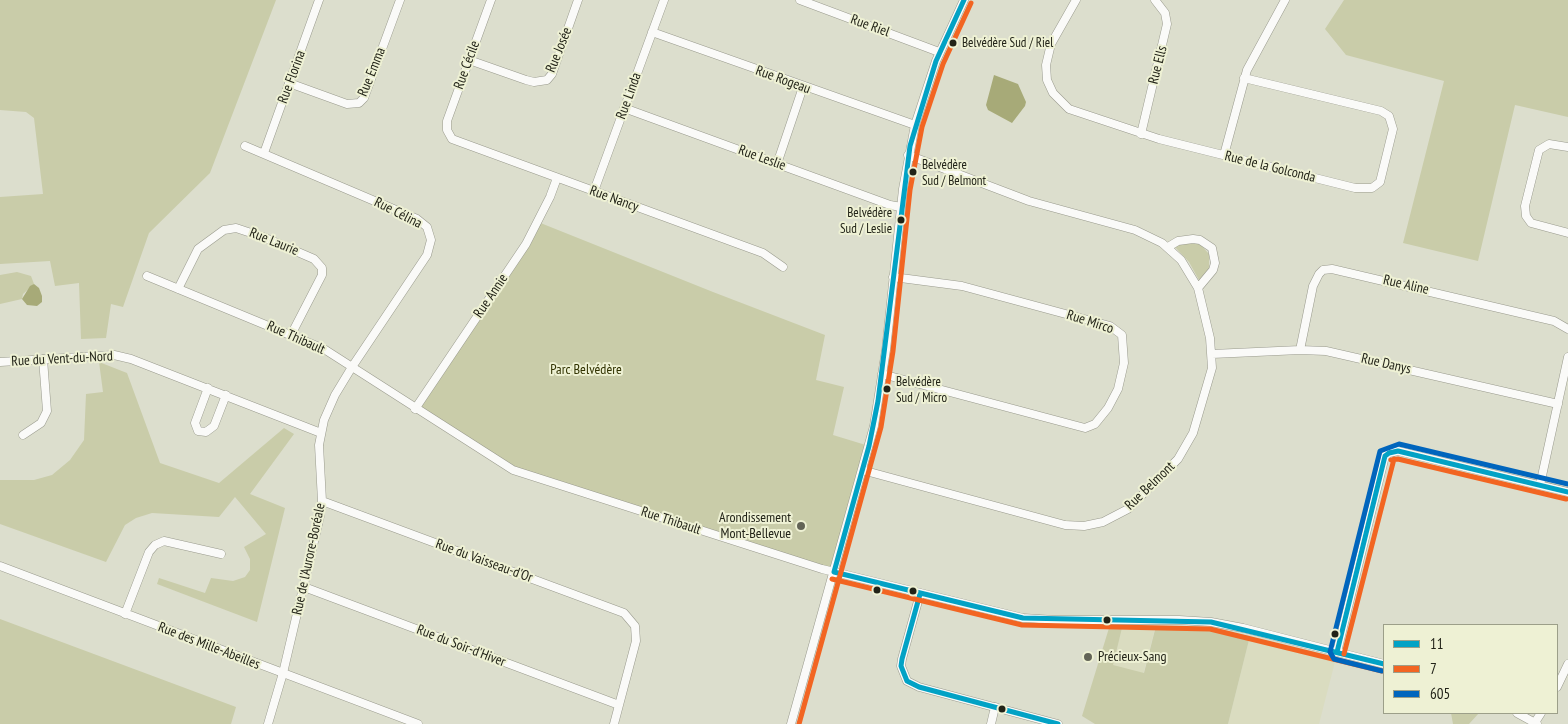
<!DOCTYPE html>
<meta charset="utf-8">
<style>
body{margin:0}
#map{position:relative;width:1568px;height:724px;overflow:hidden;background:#dcdecd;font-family:"PT Sans Narrow",sans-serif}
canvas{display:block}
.legend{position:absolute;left:1383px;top:624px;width:175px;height:90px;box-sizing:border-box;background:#eef1d4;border:1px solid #9c9f89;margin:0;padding:6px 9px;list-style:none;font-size:15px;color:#222318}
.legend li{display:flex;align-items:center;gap:10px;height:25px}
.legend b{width:25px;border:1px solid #9c9f89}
</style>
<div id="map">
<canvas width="1568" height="724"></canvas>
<ul class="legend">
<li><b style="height:6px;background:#02a2c5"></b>11</li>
<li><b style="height:6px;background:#f26522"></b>7</li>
<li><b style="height:6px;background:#0065bd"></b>605</li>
</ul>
</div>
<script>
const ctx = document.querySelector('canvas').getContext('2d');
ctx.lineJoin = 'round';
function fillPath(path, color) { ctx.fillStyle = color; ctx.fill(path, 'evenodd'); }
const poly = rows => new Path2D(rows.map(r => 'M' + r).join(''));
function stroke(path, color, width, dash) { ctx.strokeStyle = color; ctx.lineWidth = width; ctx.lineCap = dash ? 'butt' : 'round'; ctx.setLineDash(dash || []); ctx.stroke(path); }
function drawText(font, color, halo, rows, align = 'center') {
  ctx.font = font + ' "PT Sans Narrow",sans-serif'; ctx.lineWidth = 4; ctx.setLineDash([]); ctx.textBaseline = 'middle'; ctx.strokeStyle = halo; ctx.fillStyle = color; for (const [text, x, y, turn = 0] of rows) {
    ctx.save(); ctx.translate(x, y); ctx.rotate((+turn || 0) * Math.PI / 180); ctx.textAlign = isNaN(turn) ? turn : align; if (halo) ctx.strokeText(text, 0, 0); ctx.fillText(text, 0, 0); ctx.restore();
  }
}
fillPath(poly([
 [1122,628,1155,628,1137,698,1106,690],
 [1250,636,1271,641,1275,644,1292,649,1297,648,1336,658,1319,724,1228,724]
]), '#dadcc0');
fillPath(poly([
 [0,0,276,0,210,173,149,233,123,307,111,304,106,338,81,339,79,283,55,286,50,261,0,264,0,197,43,194,34,118,26,112,0,110],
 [1344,0,1568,0,1568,117,1515,105,1478,261,1403,243,1444,81,1346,55,1325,29],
 [538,222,713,292,825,335,816,380,844,387,833,435,869,446,834,572,519,473,415,409],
 [1184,242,1199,243,1209,254,1209,269,1199,280,1189,262,1175,247],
 [17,272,31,276,34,284,23,294,22,299,0,304,0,275],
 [99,362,127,373,160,463,219,483,284,428,294,434,250,494,285,508,257,622,157,584,159,578,205,593,211,578,233,581,245,577,250,570,250,559,244,547,266,534,235,497,219,517,152,513,136,518,125,525,106,562,0,524,0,480,34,480,52,475,70,460,84,440,86,394,103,392],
 [0,619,236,707,231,724,0,724],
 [1156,626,1213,629,1250,636,1228,724,1095,724,1082,716,1109,628,1122,628,1113,665,1144,673],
 [1451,713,1479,713,1469,724,1453,724]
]), '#c9cca9');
fillPath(poly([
 [994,75,1018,84,1026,102,1025,106,1012,123,988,110,986,105],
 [34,284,39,288,42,296,42,302,37,306,27,305,22,299,30,286]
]), '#a7aa78');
const minor = poly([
 [491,0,447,121,447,130,452,139,763,253,783,267],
 [800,0,939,52],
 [1076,0,1051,44,1046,65,1047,80,1053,93,1069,109,1159,139,1355,188,1372,188,1380,182,1393,129,1389,116,1381,111,1244,78],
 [652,32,915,125],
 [469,60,526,80,534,82,547,80,552,74,578,0],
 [289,83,347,104,359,103,364,98,400,0],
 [624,108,890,205,901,207],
 [1141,134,1167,24,1165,13,1155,0],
 [245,146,417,219,427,227,431,240,427,255,352,367,335,395,324,420,319,445,322,501,320,516,283,673,268,724],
 [1568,147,1549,144,1539,150,1525,206,1526,216,1531,223,1568,233],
 [264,153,319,0],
 [1224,155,1247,70,1285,0],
 [777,164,803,87],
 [594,191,664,0],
 [1168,247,1178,241,1193,239,1200,240,1212,248,1215,263,1213,270,1198,288],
 [147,276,324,349,513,470,822,569,1023,618,1055,620,1179,620,1211,622,1243,628,1384,664],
 [178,289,198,249,224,230,236,228,263,237,314,259,322,268,322,275,291,335],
 [1300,350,1313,286,1319,274,1323,270,1332,269,1554,321,1568,329],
 [1212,354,1300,350,1326,351,1558,404],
 [0,362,114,355,131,359,321,433],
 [882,374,1085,428,1095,424,1108,408,1118,389,1124,363,1122,335,1110,326,962,286,893,277],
 [208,388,195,423,198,431,206,432,214,426,226,395],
 [415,409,526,244,550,197,557,178],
 [23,435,41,423,47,411,43,359],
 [862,470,1065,525,1084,526,1103,522,1128,509,1178,459,1193,433,1212,368,1210,338,1198,288,1181,260,1162,243,1135,230,1029,201,908,155],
 [1540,485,1568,357],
 [322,501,624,613,635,626,636,641,614,724],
 [0,566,418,724],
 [304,587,619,705],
 [920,594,902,659,901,666,907,681,919,687,1058,724],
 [125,614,149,552,155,545,164,541,221,554],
 [1337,652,1385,456,1389,453,1398,451,1568,492],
 [1557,687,1568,664],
 [1517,713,1537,724],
 [791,724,874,426,886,350,903,189,915,125,936,61,964,0],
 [991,724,995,707],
 [1534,724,1541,713]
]);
stroke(minor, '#999a8d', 9);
stroke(minor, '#fafaf8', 8);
stroke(poly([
 [1389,453,1398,451,1568,492],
 [834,572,869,446,878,401,910,146,936,61,964,0],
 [834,572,1023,618,1211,622,1384,664],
 [920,594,902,659,901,666,907,681,919,687,1058,724],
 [1337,652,1385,456,1389,453]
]), '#02a2c5', 5);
stroke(poly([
 [1391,460,1398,459,1566,499],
 [832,579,1022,625,1210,629,1382,671],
 [1344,654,1394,459],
 [799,724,881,427,893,351,910,190,922,127,943,64,971,3]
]), '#f26522', 5);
stroke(poly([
 [1382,671,1334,659,1330,652,1380,451,1399,444,1568,484]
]), '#0065bd', 5);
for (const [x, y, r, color] of [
 [953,43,4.5,"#222318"],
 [913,172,4.5,"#222318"],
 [901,220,4.5,"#222318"],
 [887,389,4.5,"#222318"],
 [801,526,5,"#636457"],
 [877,590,4.5,"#222318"],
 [913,591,4.5,"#222318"],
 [1107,620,4.5,"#222318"],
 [1335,634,4.5,"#222318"],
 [1088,657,5,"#636457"],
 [1002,709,4.5,"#222318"]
]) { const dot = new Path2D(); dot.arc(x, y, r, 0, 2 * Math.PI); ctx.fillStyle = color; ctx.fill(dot); stroke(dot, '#eef1d4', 2); }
drawText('13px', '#222318', '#eef1d4', [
 ["Belvédère Sud / Riel",962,43],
 ["Belvédère",922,165],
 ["Sud / Belmont",922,181],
 ["Belvédère",892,213,"right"],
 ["Sud / Leslie",892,229,"right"],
 ["Belvédère",896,382],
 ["Sud / Micro",896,398]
], 'left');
drawText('14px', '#222318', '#eef1d4', [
 ["Rue Riel",870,26,20],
 ["Rue Josée",559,50,-68],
 ["Rue Cécile",467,65,-70],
 ["Rue Ells",1158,65,-76],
 ["Rue Emma",372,72,-68],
 ["Rue Florina",292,77,-70],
 ["Rue Rogeau",783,80,20],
 ["Rue Linda",629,96,-70],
 ["Rue Leslie",762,158,20],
 ["Rue de la Golconda",1270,167,14],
 ["Rue Nancy",614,199,20],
 ["Rue Célina",398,213,27],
 ["Rue Laurie",274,242,22],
 ["Rue Aline",1406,285,13],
 ["Rue Annie",491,296,-56],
 ["Rue Mirco",1090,322,18],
 ["Rue Thibault",296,338,24],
 ["Rue du Vent-du-Nord",62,359,-3],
 ["Rue Danys",1386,364,13],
 ["Rue Belmont",1150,486,-44],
 ["Rue Thibault",671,521,18],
 ["Rue de l'Aurore-Boréale",309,559,-78],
 ["Rue du Vaisseau-d'Or",484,561,20],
 ["Rue des Mille-Abeilles",209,646,21],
 ["Rue du Soir-d'Hiver",461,646,21]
]);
drawText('14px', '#313200', '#eef1d4', [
 ["Parc Belvédère",586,370]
]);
drawText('14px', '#222318', '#eef1d4', [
 ["Arondissement",791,518],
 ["Mont-Bellevue",791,534],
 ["Précieux-Sang",1098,657,"left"]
], 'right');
</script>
